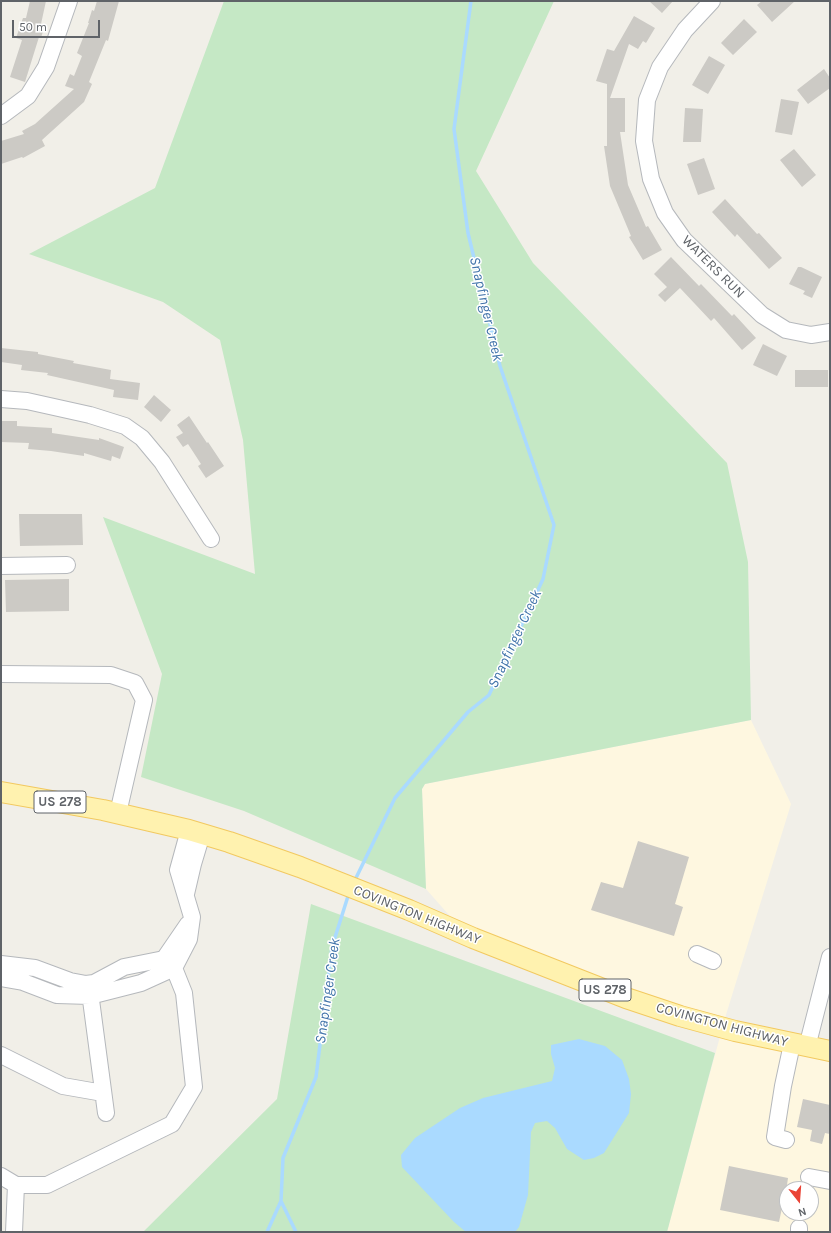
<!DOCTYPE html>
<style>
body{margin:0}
#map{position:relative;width:831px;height:1233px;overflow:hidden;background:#f1efe8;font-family:Karla,sans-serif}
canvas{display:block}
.frame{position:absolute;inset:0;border:2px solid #5f6368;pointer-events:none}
.north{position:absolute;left:779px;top:1181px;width:40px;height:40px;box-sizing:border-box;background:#fff;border:1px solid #bfc1c3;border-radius:50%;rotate:163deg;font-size:11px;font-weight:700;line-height:16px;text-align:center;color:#5f6368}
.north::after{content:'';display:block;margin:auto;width:14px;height:18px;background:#ea4335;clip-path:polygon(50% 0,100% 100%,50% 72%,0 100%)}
.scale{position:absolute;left:12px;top:20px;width:88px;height:18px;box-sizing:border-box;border:2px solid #5f6368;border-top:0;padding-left:5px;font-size:12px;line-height:14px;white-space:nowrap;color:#5f6368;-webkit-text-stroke:3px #fff;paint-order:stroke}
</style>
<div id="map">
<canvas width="831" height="1233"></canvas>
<div class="frame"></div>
<div class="north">N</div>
<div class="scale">50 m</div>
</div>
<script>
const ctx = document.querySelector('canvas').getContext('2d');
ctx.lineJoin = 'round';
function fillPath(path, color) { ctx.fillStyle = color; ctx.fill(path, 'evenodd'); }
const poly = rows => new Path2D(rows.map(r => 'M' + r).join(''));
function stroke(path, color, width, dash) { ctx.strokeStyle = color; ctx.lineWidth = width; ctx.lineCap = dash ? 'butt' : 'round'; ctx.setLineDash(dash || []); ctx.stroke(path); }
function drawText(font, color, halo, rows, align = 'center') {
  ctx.font = font + ' Karla,sans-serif'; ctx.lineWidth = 3; ctx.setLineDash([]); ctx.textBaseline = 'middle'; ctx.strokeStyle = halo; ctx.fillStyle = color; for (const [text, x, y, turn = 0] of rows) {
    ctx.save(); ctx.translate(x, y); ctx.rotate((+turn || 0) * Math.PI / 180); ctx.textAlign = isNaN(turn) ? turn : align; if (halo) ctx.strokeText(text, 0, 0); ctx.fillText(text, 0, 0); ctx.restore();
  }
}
fillPath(poly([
 [751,720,791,804,725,1018,830,1042,830,1232,667,1232,725,1018,650,1000,464,932,426,889,422,789,425,784],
 [787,1189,811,1189,811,1213,787,1213]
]), '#fef7e0');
fillPath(poly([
 [224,1,554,1,476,171,533,263,727,463,748,562,751,720,425,784,422,789,426,889,244,811,141,777,162,674,103,517,255,574,243,440,220,340,163,302,29,254,155,188],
 [311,904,715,1053,667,1232,143,1232,277,1099]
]), '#c5e8c5');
fillPath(poly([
 [579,1039,605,1046,622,1060,629,1079,631,1094,629,1113,604,1153,594,1158,584,1160,567,1149,555,1128,547,1121,535,1123,531,1132,528,1195,519,1227,515,1232,466,1232,454,1222,402,1167,401,1155,415,1138,460,1108,483,1098,552,1081,555,1068,551,1054,551,1045]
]), '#aadaff');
stroke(poly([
 [354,882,395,798,468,712,489,695,543,579,554,525,500,366,468,233,454,129,471,1],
 [267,1232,281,1201],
 [296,1232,281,1201,283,1158,316,1077,332,947,349,893]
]), '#aadaff', 3.5);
fillPath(poly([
 [30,1,46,1,41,24,45,25,41,38,39,37,25,82,10,77,22,40,16,38,23,18,26,18],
 [97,1,119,1,108,41,106,40,89,82,92,84,84,102,42,140,45,146,23,158,22,157,1,164,1,141,24,134,22,131,35,124,74,89,65,86,70,74,74,76,82,56,77,53,89,23,88,23,92,10,94,11],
 [649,1,673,1,662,13],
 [762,1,795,1,772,22,757,5],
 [634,16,655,28,646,43,643,41,638,49,629,44,610,98,625,98,625,132,620,132,628,185,646,227,648,226,662,250,643,260,629,237,631,236,610,186,604,146,607,146,607,84,596,81,607,49,614,51],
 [744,19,757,32,733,55,721,43],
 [709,56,725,65,708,94,692,85],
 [824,69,830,78,830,88,808,104,797,90],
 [781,99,799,102,792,135,775,132],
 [685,108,703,109,701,142,683,142],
 [794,149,816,175,802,187,780,160],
 [704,158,715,189,698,195,687,164],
 [725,199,757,234,759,233,782,258,769,269,737,234,735,237,712,212],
 [671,257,699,286,701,284,732,316,734,314,756,338,742,350,714,318,711,321,680,288,665,302,658,295,667,287,654,274],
 [798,267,801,267,822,277,812,298,803,294,805,291,789,284],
 [763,344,787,356,777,376,753,365],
 [1,348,38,352,38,354,74,361,73,363,111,370,110,379,140,383,138,400,113,397,114,390,47,375,48,373,21,370,22,365,1,362],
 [795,370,828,370,828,387,795,387],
 [154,395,171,410,161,422,144,407],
 [189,416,207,443,208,442,224,466,206,478,198,466,201,464,188,444,183,447,176,437,183,433,177,425],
 [1,421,17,421,17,426,52,428,52,433,99,440,99,438,124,447,120,459,112,456,111,461,84,453,84,456,51,451,28,449,29,443,1,442],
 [19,514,82,514,83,545,20,546],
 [69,579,69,611,6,612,5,580],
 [638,841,689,857,675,904,683,907,674,936,591,910,601,882,623,888],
 [803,1099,830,1105,830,1134,825,1133,822,1144,810,1141,812,1130,797,1127],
 [729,1166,788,1178,787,1185,787,1209,782,1208,779,1222,720,1210]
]), '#cccac5');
const minor = poly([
 [712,1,685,30,660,67,647,100,644,141,651,179,665,213,684,240,762,315,786,330,811,335,830,332],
 [1,116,28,96,46,67,69,1],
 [1,399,27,401,90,415,125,426,142,438,162,462,211,539],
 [1,566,67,565],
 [1,674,111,675,135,683,144,700,118,813],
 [186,894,193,864,202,834],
 [697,954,713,961],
 [1,964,35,968,70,981,86,984,94,983,124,967,164,959,188,924],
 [1,978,23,982,57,995,90,996,141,983,174,968,189,939,192,917,178,870,189,830],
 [89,985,106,1113],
 [807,1047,830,957],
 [1,1055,63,1086,103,1093],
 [786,1140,775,1137,783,1086,792,1044],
 [1,1176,16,1185,47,1185,172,1124,194,1087,184,993,174,968,164,959],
 [809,1177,830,1181],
 [14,1232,16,1185],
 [799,1232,799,1228]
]);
const major = poly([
 [1,792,103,810,189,830,229,842,300,867,409,910,473,938,626,998,680,1016,735,1031,830,1051]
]);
stroke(minor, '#b5b8bc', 18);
stroke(major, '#f2c960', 22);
stroke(minor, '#fff', 16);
stroke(major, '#fff2af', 20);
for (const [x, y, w] of [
 [60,802,52],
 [605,990,52]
]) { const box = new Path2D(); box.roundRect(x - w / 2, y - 11, w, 22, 3); ctx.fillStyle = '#fff'; ctx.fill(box); stroke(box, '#5f6368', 1); }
drawText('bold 13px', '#5f6368', null, [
 ["US 278",60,802],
 ["US 278",605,990]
]);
drawText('14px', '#5f6368', '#fff', [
 ["WATERS RUN",713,267,45],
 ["COVINGTON HIGHWAY",417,915,22],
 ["COVINGTON HIGHWAY",722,1025,15]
]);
drawText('italic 15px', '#4174aa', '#fff', [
 ["Snapfinger Creek",486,309,77],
 ["Snapfinger Creek",515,639,-65],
 ["Snapfinger Creek",328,991,-82]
]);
</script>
